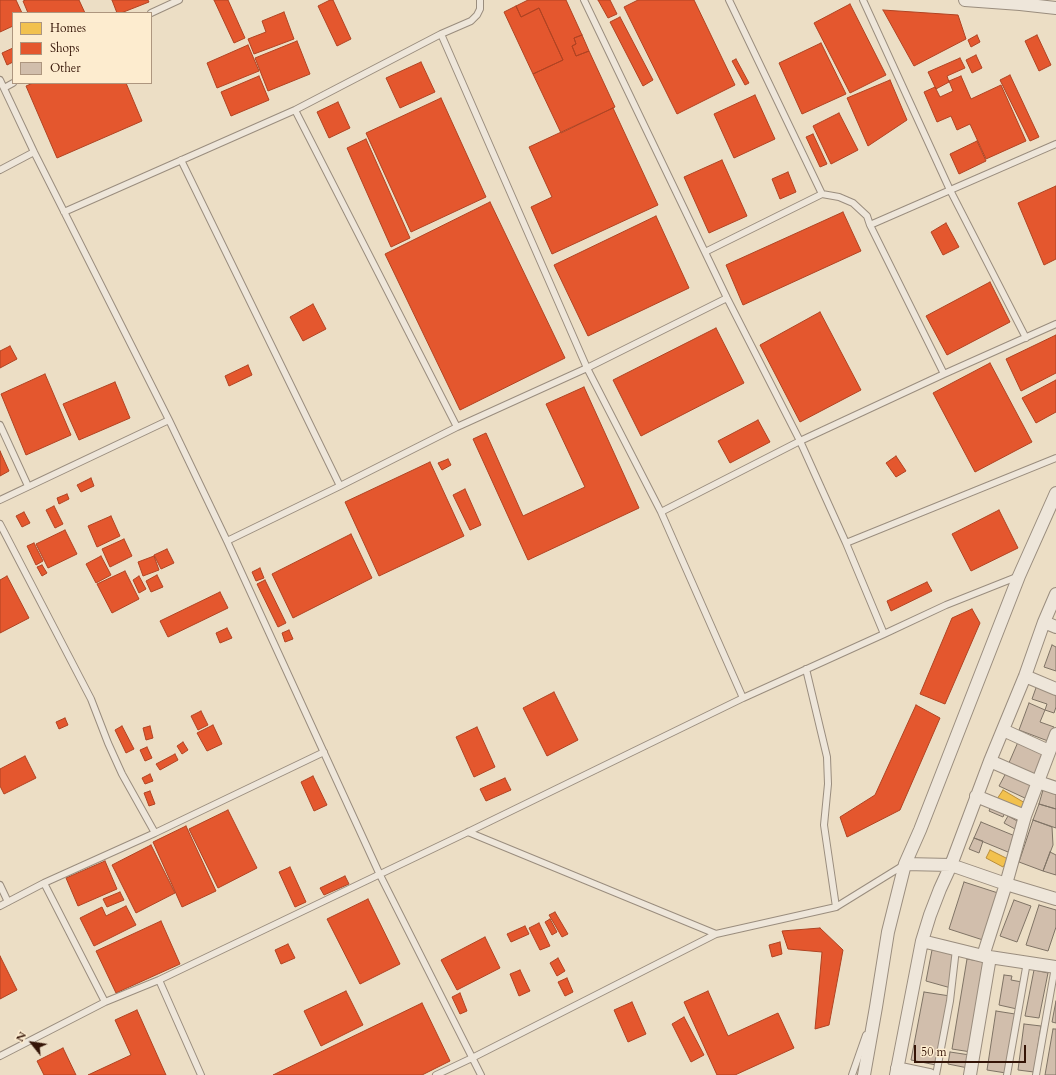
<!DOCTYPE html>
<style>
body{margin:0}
#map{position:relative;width:1056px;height:1075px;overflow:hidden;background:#ecdec5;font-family:Cardo,serif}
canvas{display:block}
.legend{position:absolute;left:12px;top:12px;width:140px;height:72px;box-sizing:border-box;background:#fdeccf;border:1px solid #ad967f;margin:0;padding:5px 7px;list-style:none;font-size:12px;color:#351507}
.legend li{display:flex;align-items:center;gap:8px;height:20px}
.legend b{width:20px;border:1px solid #ad967f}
.north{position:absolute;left:12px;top:1023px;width:40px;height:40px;-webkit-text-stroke:3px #fdeccf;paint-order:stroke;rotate:300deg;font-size:11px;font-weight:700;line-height:16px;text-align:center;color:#351507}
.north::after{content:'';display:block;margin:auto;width:14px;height:18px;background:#351507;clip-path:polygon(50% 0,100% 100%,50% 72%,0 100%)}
.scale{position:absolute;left:914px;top:1045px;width:112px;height:18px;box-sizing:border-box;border:2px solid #351507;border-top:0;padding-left:5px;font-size:12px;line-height:14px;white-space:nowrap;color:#351507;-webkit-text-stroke:3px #fdeccf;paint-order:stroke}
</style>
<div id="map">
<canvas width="1056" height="1075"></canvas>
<ul class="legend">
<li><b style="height:11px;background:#f2c14e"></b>Homes</li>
<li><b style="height:11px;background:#e4572e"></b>Shops</li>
<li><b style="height:11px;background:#d1beac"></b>Other</li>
</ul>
<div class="north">N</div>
<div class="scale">50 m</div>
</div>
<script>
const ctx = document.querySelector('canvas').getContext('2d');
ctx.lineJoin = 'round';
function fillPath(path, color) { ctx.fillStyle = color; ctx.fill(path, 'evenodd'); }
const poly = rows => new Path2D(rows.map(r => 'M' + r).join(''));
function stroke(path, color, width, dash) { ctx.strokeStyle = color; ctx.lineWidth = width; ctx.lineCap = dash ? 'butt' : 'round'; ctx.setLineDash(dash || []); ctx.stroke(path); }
const homes = poly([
 [1003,790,1025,803,1021,809,997,799,1003,790],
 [990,850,1008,859,1003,867,986,858,990,850]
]);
fillPath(homes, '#f2c14e');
stroke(homes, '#b98d39', 1);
const shops = poly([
 [0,0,16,0,22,13,13,13,13,26,0,32,0,0],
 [26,0,79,0,85,13,28,13,23,1,26,0],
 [112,0,148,0,149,2,121,13,117,13,112,0],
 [214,0,228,0,245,38,234,43,214,0],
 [330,0,333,0,351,39,337,46,318,6,330,0],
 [528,0,566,0,582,35,574,38,576,44,572,46,576,56,589,51,615,107,561,133,533,74,563,60,539,8,521,17,516,6,528,0],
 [598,0,610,0,617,14,608,18,598,0],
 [638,0,694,0,735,85,677,114,624,7,638,0],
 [850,4,886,75,850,93,814,23,850,4],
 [516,6,521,17,539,8,563,60,533,74,504,12,516,6],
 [883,10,958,15,966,39,914,66,883,10],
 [284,12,294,39,254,54,248,39,266,32,262,21,284,12],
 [620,17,653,80,643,86,610,22,620,17],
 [582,35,589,51,576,56,572,46,576,44,574,38,582,35],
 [977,35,980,42,971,47,968,40,977,35],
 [1037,35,1051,65,1039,71,1025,41,1037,35],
 [297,41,310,74,268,91,255,58,297,41],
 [821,43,846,94,802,114,779,63,821,43],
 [248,45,259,71,217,88,207,63,248,45],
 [13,48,13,62,7,65,2,53,13,48],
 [976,55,982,68,972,73,966,60,976,55],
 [960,58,965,68,947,76,949,82,936,89,928,72,960,58],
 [736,59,749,83,745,85,732,61,736,59],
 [421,62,435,92,400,108,386,78,421,62],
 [1010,75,1039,137,1030,141,1000,80,1010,75],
 [259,76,269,100,231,116,221,92,259,76],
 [961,76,971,99,1001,85,1026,141,986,159,970,124,957,130,951,116,937,122,924,92,935,87,940,97,953,91,949,81,961,76],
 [890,80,907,120,868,146,847,98,890,80],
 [33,83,126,83,142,121,57,158,26,86,33,83],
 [755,95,775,139,734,158,714,114,755,95],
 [441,98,486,197,411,232,366,133,441,98],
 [338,102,350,128,329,138,317,112,338,102],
 [613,108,658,205,552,254,531,207,552,197,529,147,613,108],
 [839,113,858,150,831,164,813,126,839,113],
 [813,134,827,164,820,167,806,137,813,134],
 [366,139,410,238,391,247,347,148,366,139],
 [977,141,986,161,959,174,950,154,977,141],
 [722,160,747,216,709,233,684,177,722,160],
 [788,172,796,192,780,199,772,179,788,172],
 [1056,186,1056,259,1044,265,1018,203,1056,186],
 [490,202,565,358,460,410,385,254,490,202],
 [843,212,861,251,743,305,726,265,843,212],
 [656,216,689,288,588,336,554,265,656,216],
 [946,223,959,247,943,255,931,232,946,223],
 [990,282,1010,322,947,355,926,316,990,282],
 [313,304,326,329,303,341,290,317,313,304],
 [820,312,861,390,800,422,760,345,820,312],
 [716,328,744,383,641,436,613,380,716,328],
 [1056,335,1056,373,1021,391,1006,359,1056,335],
 [10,346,17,359,0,368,0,351,10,346],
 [990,363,1032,442,975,472,933,393,990,363],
 [248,365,252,375,229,386,225,376,248,365],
 [45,374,71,435,26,455,1,394,45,374],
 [1056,380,1056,412,1036,423,1022,398,1056,380],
 [115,382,130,418,79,440,63,404,115,382],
 [584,387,639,508,528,560,473,439,486,433,523,516,585,487,546,404,584,387],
 [758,420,770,442,730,463,718,441,758,420],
 [0,451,9,471,0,476,0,451],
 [896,456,906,471,896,477,886,463,896,456],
 [448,459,451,465,442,470,438,463,448,459],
 [430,462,464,536,379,576,345,502,430,462],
 [91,478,94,486,81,492,77,485,91,478],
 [465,489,481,525,470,530,453,495,465,489],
 [67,494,69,499,59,504,57,498,67,494],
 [54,506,63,524,55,528,46,510,54,506],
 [999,510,1018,548,971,571,952,534,999,510],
 [24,512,30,523,22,527,16,516,24,512],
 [111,516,120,536,97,547,88,526,111,516],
 [65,530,77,554,48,568,36,544,65,530],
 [351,534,372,578,293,618,272,574,351,534],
 [124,539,132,556,110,567,102,549,124,539],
 [34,543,43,561,36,565,27,546,34,543],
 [167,549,174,563,161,569,154,555,167,549],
 [101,556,111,575,96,583,86,564,101,556],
 [154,556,159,570,143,576,138,562,154,556],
 [42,565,47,573,42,576,37,567,42,565],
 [260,568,264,578,256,581,252,572,260,568],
 [125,571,139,599,112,613,97,584,125,571],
 [157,575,163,587,151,592,146,581,157,575],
 [7,576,29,618,0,633,0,580,7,576],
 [139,576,146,589,139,593,133,580,139,576],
 [265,580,286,623,278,627,257,584,265,580],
 [927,582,932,591,891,611,887,601,927,582],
 [220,592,228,608,168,637,160,621,220,592],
 [972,609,980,623,945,704,920,694,952,618,972,609],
 [227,628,232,638,220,643,216,633,227,628],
 [289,630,293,639,285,642,282,633,289,630],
 [554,692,578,740,547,756,523,708,554,692],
 [916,705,940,718,900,810,847,837,840,817,875,795,916,705],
 [201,711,208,725,198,730,191,716,201,711],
 [65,718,68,725,59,729,56,722,65,718],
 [213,725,222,744,207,751,197,733,213,725],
 [122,726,134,749,126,753,115,730,122,726],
 [150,726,153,738,146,740,143,728,150,726],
 [477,727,495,767,474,777,456,737,477,727],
 [183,742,188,750,182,754,177,746,183,742],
 [147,747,152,758,145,761,140,750,147,747],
 [175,754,178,760,160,770,156,764,175,754],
 [25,756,36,778,4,794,0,786,0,769,25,756],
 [150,774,153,781,145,784,142,778,150,774],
 [313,776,327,805,314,811,301,782,313,776],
 [505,778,511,790,486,801,480,789,505,778],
 [150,791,155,804,149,806,144,793,150,791],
 [228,810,257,868,218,888,189,829,228,810],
 [186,826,216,891,182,907,153,842,186,826],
 [151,845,175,893,136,913,112,865,151,845],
 [105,861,117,889,78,906,66,878,105,861],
 [290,867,306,902,295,907,279,872,290,867],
 [345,876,349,884,324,895,320,888,345,876],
 [120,892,124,900,107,907,103,899,120,892],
 [368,899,400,964,360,984,327,919,368,899],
 [126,906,136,925,94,946,80,918,102,907,106,916,126,906],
 [555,912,568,934,562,937,549,915,555,912],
 [550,919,557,932,552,935,545,922,550,919],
 [161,921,180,964,116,993,96,951,161,921],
 [539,923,550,946,540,950,529,928,539,923],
 [525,926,529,934,511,942,507,934,525,926],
 [820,928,843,950,829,1025,815,1029,822,952,788,949,782,931,820,928],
 [485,937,500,968,457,990,441,960,485,937],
 [780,942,782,954,772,957,769,945,780,942],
 [288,944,295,958,281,964,275,950,288,944],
 [0,956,17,990,0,999,0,956],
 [558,958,565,971,557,976,550,963,558,958],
 [520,970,530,991,519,996,510,974,520,970],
 [567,978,573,992,565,996,558,982,567,978],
 [346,991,363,1025,321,1046,304,1011,346,991],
 [708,991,728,1036,778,1013,794,1048,735,1075,717,1075,684,1002,708,991],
 [460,993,467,1011,460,1014,452,997,460,993],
 [632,1002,646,1034,628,1042,614,1010,632,1002],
 [422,1003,450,1061,422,1075,273,1075,422,1003],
 [137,1010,166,1075,88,1075,131,1055,115,1020,137,1010],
 [684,1017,704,1055,691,1062,672,1024,684,1017],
 [63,1048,76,1075,44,1075,37,1061,63,1048]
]);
fillPath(shops, '#e4572e');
stroke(shops, '#b04322', 1);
const building = poly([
 [1052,645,1056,647,1056,671,1044,667,1052,645],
 [1037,685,1056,692,1056,707,1054,713,1045,710,1047,704,1032,699,1037,685],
 [1029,703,1045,710,1040,722,1054,727,1048,741,1019,730,1029,703],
 [1018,742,1044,753,1034,776,1008,765,1018,742],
 [1006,773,1033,785,1027,799,999,786,1006,773],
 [1043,790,1056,794,1056,809,1039,804,1043,790],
 [992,804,1006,809,1003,817,989,811,992,804],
 [1039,804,1056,809,1056,828,1033,820,1039,804],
 [1008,816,1019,822,1015,829,1004,823,1008,816],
 [1033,820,1052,827,1053,845,1043,871,1019,862,1033,820],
 [981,822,1015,836,1008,852,974,838,981,822],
 [974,838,983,841,979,853,969,849,974,838],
 [1050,852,1056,855,1056,875,1043,871,1050,852],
 [964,882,998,893,983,940,949,929,964,882],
 [1014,900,1031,906,1017,942,1000,936,1014,900],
 [1039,905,1056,910,1056,927,1048,951,1026,945,1039,905],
 [956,949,951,988,926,981,932,950,956,949],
 [967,959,985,962,971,1052,952,1049,967,959],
 [1034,970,1048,973,1039,1018,1025,1016,1034,970],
 [1004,975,1012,976,1011,980,1022,982,1017,1009,999,1005,1004,975],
 [924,992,950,996,936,1065,911,1060,924,992],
 [1056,1001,1056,1023,1052,1022,1056,1001],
 [996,1011,1015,1014,1006,1073,987,1070,996,1011],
 [1024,1024,1041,1026,1034,1072,1018,1070,1024,1024],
 [1053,1029,1056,1029,1056,1075,1045,1075,1053,1029],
 [950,1052,970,1055,968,1068,948,1064,950,1052]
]);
fillPath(building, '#d1beac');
stroke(building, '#7f7365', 1);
const lane = poly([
 [584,0,727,298,800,441,846,543,884,634],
 [729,0,822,194],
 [863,0,950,190,1026,338],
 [151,13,179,0],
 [441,34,587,368,661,512,743,698],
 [0,80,34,152,169,420,227,541,380,875,481,1075],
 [4,88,13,83],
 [295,110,457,427],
 [181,160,340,486],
 [0,170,34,152],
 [64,212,295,110,441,34,471,21,477,15,480,9,480,0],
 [870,225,1056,144],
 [705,252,822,194,839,197,853,203,867,216,870,225,944,374],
 [0,425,28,486],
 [0,500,169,420],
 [661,512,800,441,944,374,1056,324],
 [0,524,91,699,108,743,122,774,155,833],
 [227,541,340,486,457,427,587,368,727,298],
 [846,543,1056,458],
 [806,669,827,757,828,784,824,825,836,907],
 [468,832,716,934],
 [44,883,105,1002],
 [0,885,8,902],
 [0,906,44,883,155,833,324,752],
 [159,980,201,1075],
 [0,1056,105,1002,159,980,468,832,743,698,884,634,946,605,1019,576],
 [436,1075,472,1058,716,934,836,907,904,865],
 [852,1075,866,1035],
 [936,1075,950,1001,956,949],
 [1007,1075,1027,962],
 [1036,1075,1055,967]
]);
const street = poly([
 [965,0,1020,4,1056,8],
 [1044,622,1056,627],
 [1025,676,1056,689],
 [1003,730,1049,751],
 [990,761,1038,782,1056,788],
 [976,796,1025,816],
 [905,864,951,865,1006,884,1056,899],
 [922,941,983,956,1056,967],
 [983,956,1006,884,1025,816,1056,734],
 [897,1068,930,1075],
 [864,1075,876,1007,888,932,905,864,920,830,1019,576,1056,493],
 [896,1075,922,941,930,915,940,889,951,865,990,761,1025,676,1044,622,1056,594],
 [970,1075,990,957]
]);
stroke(lane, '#9a8d7e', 8);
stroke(street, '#9a8d7e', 14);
stroke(lane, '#eee6da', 6);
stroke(street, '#eee6da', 12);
</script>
